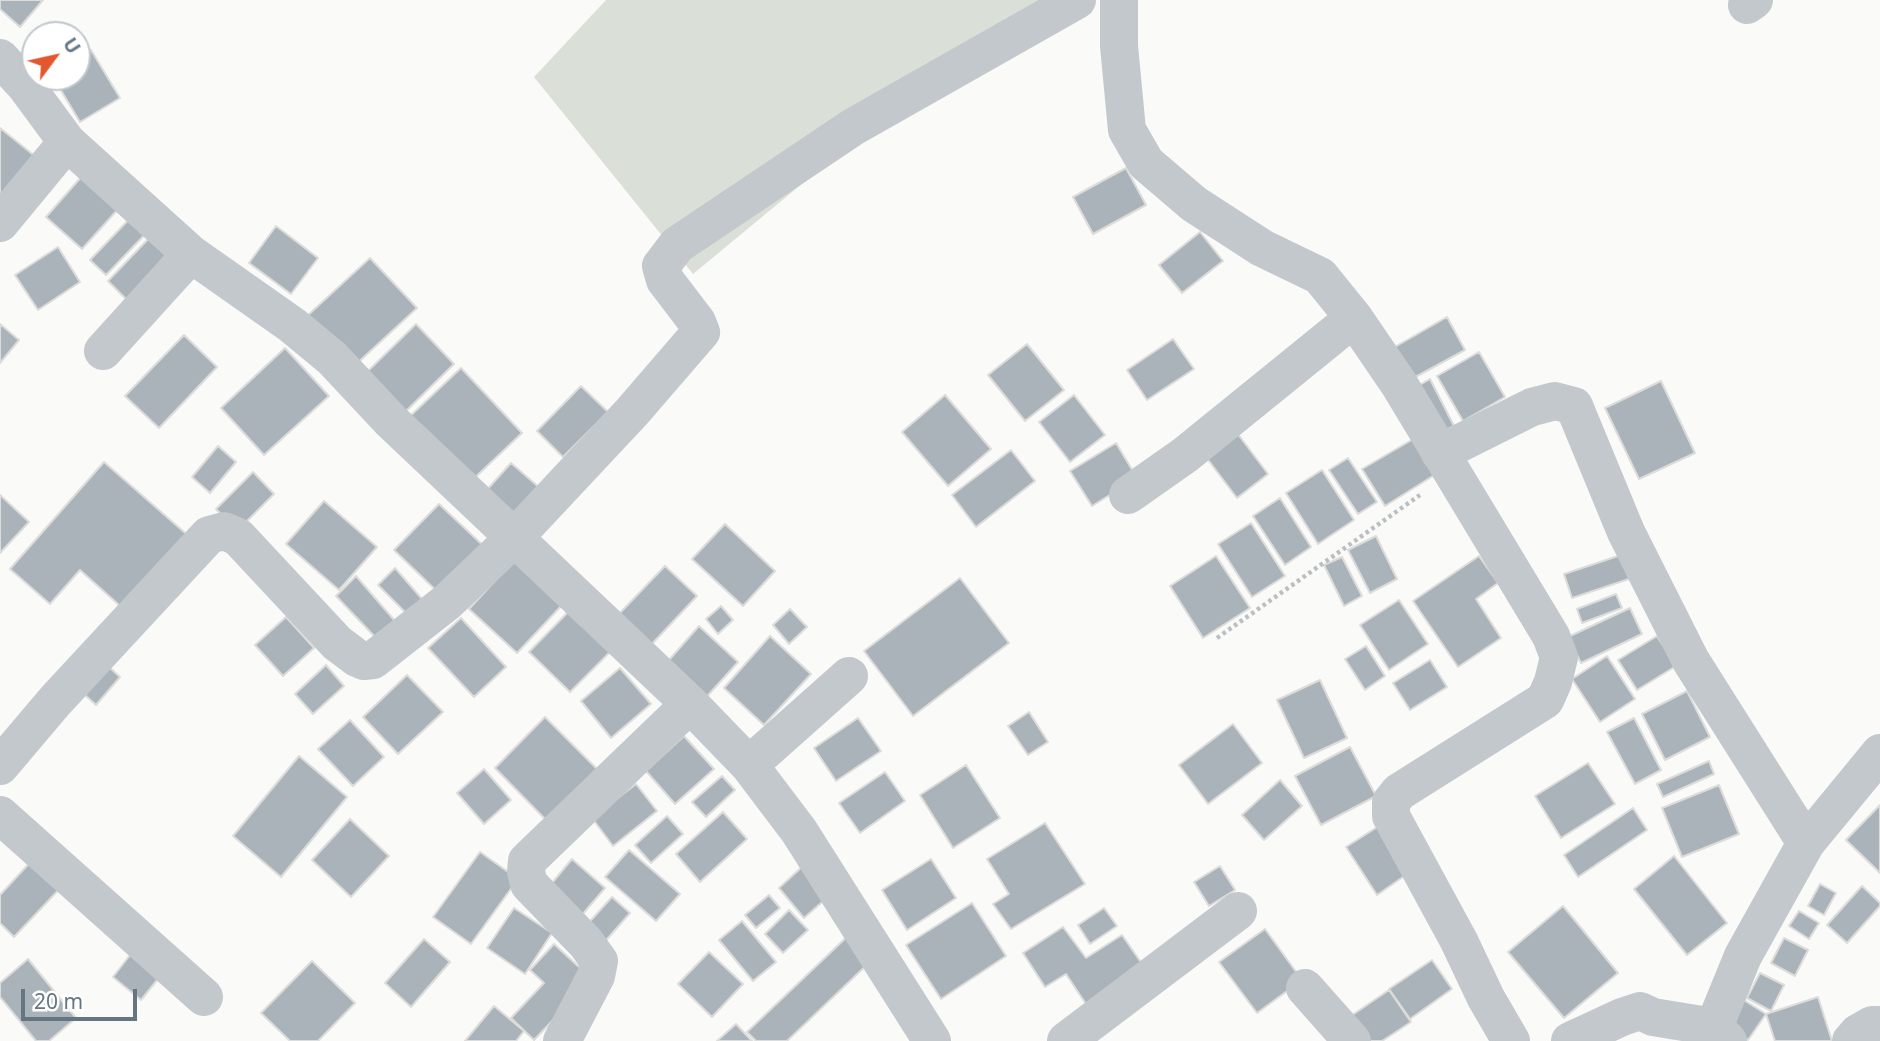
<!DOCTYPE html>
<style>
body{margin:0}
#map{position:relative;width:1880px;height:1041px;overflow:hidden;background:#fafaf8;font-family:"Noto Sans",sans-serif}
canvas{display:block}
.north{position:absolute;left:21px;top:21px;width:70px;height:70px;box-sizing:border-box;background:#fff;border:2px solid #c1c8cd;border-radius:50%;rotate:57deg;font-size:19px;font-weight:700;line-height:28px;text-align:center;color:#657683}
.north::after{content:'';display:block;margin:auto;width:24px;height:32px;background:#e4572e;clip-path:polygon(50% 0,100% 100%,50% 72%,0 100%)}
.scale{position:absolute;left:21px;top:989px;width:116px;height:32px;box-sizing:border-box;border:4px solid #657683;border-top:0;padding-left:9px;font-size:21px;line-height:24px;white-space:nowrap;color:#657683;-webkit-text-stroke:5px #fff;paint-order:stroke}
</style>
<div id="map">
<canvas width="1880" height="1041"></canvas>
<div class="north">U</div>
<div class="scale">20 m</div>
</div>
<script>
const ctx = document.querySelector('canvas').getContext('2d');
ctx.lineJoin = 'round';
function fillPath(path, color) { ctx.fillStyle = color; ctx.fill(path, 'evenodd'); }
const poly = rows => new Path2D(rows.map(r => 'M' + r).join(''));
function stroke(path, color, width, dash) { ctx.strokeStyle = color; ctx.lineWidth = width; ctx.lineCap = dash ? 'butt' : 'round'; ctx.setLineDash(dash || []); ctx.stroke(path); }
fillPath(poly([
 [606,0,1040,0,982,35,693,274,534,77]
]), '#dadfd7');
const building = poly([
 [0,0,43,0,20,27,0,9,0,0],
 [91,50,120,98,80,122,53,77,77,77,77,58,91,50],
 [0,128,36,157,0,202,0,128],
 [1126,168,1146,205,1093,234,1073,197,1126,168],
 [83,175,120,207,82,249,46,217,83,175],
 [139,209,155,224,106,275,90,260,139,209],
 [276,226,318,258,291,294,249,263,276,226],
 [1200,232,1223,261,1182,293,1159,265,1200,232],
 [152,235,181,263,136,309,108,281,152,235],
 [58,247,80,282,38,310,15,275,58,247],
 [370,258,417,308,352,368,306,317,370,258],
 [1447,317,1465,350,1410,380,1393,348,1447,317],
 [0,324,19,340,0,363,0,324],
 [416,324,454,364,404,413,366,373,416,324],
 [184,335,217,367,159,428,125,396,184,335],
 [1173,339,1194,369,1147,400,1127,370,1173,339],
 [1027,344,1064,390,1025,421,988,375,1027,344],
 [285,348,329,396,264,455,221,408,285,348],
 [1479,352,1505,397,1463,421,1437,376,1479,352],
 [461,368,522,433,467,485,406,420,461,368],
 [1430,379,1454,426,1435,435,1411,390,1430,379],
 [1661,381,1695,453,1639,479,1605,408,1661,381],
 [581,386,608,412,563,457,537,431,581,386],
 [945,395,991,449,948,486,902,432,945,395],
 [1074,395,1105,435,1070,462,1039,422,1074,395],
 [1234,429,1268,474,1237,498,1203,453,1234,429],
 [1415,438,1436,474,1385,506,1362,469,1415,438],
 [1116,443,1137,478,1092,506,1070,471,1116,443],
 [218,446,236,462,210,493,192,477,218,446],
 [1011,450,1035,481,976,527,952,495,1011,450],
 [1348,458,1377,502,1358,514,1329,470,1348,458],
 [104,462,192,539,128,613,80,570,50,604,10,569,104,462],
 [511,463,548,495,522,525,485,492,511,463],
 [1322,470,1354,520,1318,544,1286,493,1322,470],
 [253,472,274,494,237,531,216,509,253,472],
 [0,495,29,522,0,553,0,495],
 [1280,498,1311,547,1285,565,1253,516,1280,498],
 [324,501,377,547,339,590,286,544,324,501],
 [439,504,490,552,445,599,394,550,439,504],
 [1251,523,1285,576,1252,597,1218,544,1251,523],
 [725,524,775,571,743,606,692,559,725,524],
 [1376,536,1397,579,1370,593,1348,550,1376,536],
 [1621,555,1629,579,1572,598,1564,574,1621,555],
 [1216,556,1250,608,1203,638,1170,586,1216,556],
 [1479,556,1498,583,1476,599,1501,638,1458,667,1413,601,1479,556],
 [1342,557,1362,596,1344,606,1324,565,1342,557],
 [516,558,564,603,517,653,469,609,516,558],
 [665,566,697,596,650,646,618,615,665,566],
 [395,568,429,607,414,621,378,585,395,568],
 [356,576,395,621,378,640,336,596,356,576],
 [960,578,1009,643,913,716,864,651,960,578],
 [1616,594,1622,608,1582,623,1577,609,1616,594],
 [1399,600,1428,644,1389,670,1360,625,1399,600],
 [721,606,733,620,718,634,706,619,721,606],
 [572,608,613,649,570,692,529,652,572,608],
 [1630,608,1642,634,1581,663,1568,637,1630,608],
 [790,609,807,627,789,644,773,625,790,609],
 [286,617,314,648,283,676,255,645,286,617],
 [461,618,506,667,474,697,428,648,461,618],
 [699,626,738,662,701,703,662,668,699,626],
 [770,636,811,674,764,725,724,688,770,636],
 [1657,636,1676,666,1637,690,1618,660,1657,636],
 [1366,646,1385,676,1365,690,1345,659,1366,646],
 [1607,656,1635,699,1600,722,1572,679,1607,656],
 [1430,660,1447,687,1410,710,1393,683,1430,660],
 [326,665,344,686,313,714,295,694,326,665],
 [108,666,120,677,96,705,84,694,108,666],
 [620,668,651,704,611,738,581,701,620,668],
 [407,675,443,712,398,754,363,717,407,675],
 [1320,680,1347,738,1304,758,1277,700,1320,680],
 [1687,691,1710,737,1665,760,1642,714,1687,691],
 [1029,712,1048,742,1028,755,1008,726,1029,712],
 [545,717,598,770,547,821,495,768,545,717],
 [858,718,881,751,836,781,814,748,858,718],
 [1634,718,1661,770,1635,784,1607,732,1634,718],
 [350,720,384,757,353,786,318,749,350,720],
 [1233,724,1262,763,1208,804,1179,765,1233,724],
 [684,736,714,769,675,804,646,771,684,736],
 [1350,747,1376,796,1321,825,1295,776,1350,747],
 [299,756,347,797,281,877,233,836,299,756],
 [1709,761,1714,774,1663,797,1657,784,1709,761],
 [1588,763,1615,804,1561,838,1535,796,1588,763],
 [966,765,1000,818,953,848,920,795,966,765],
 [484,769,511,800,484,824,457,793,484,769],
 [885,772,905,801,860,833,839,803,885,772],
 [722,776,735,790,706,817,692,802,722,776],
 [1280,780,1302,806,1264,840,1242,815,1280,780],
 [636,784,657,811,613,846,592,818,636,784],
 [1719,785,1739,834,1682,857,1662,808,1719,785],
 [1880,805,1880,873,1846,840,1880,805],
 [1633,808,1647,830,1578,877,1564,855,1633,808],
 [723,812,747,839,700,882,676,854,723,812],
 [667,816,683,834,651,863,635,845,667,816],
 [350,819,389,856,351,897,312,860,350,819],
 [1045,823,1085,884,1011,929,993,904,1009,894,987,859,1045,823],
 [1382,824,1413,870,1377,895,1346,847,1382,824],
 [629,850,680,894,656,921,605,877,629,850],
 [480,852,518,879,471,944,433,917,480,852],
 [37,855,66,882,14,937,0,923,0,895,37,855],
 [1674,856,1727,923,1687,955,1634,889,1674,856],
 [572,859,605,888,575,923,542,895,572,859],
 [931,859,956,898,907,930,882,890,931,859],
 [803,866,829,896,804,918,779,888,803,866],
 [1220,866,1235,890,1209,906,1194,882,1220,866],
 [1820,884,1836,893,1824,915,1808,906,1820,884],
 [1862,886,1880,903,1880,906,1847,943,1827,925,1862,886],
 [769,895,780,908,756,928,745,915,769,895],
 [612,897,630,913,601,946,583,929,612,897],
 [972,903,1006,956,941,999,906,945,972,903],
 [1563,906,1618,973,1564,1018,1508,952,1563,906],
 [514,908,552,933,525,974,487,948,514,908],
 [1104,908,1117,926,1090,944,1078,925,1104,908],
 [789,910,808,930,783,953,765,934,789,910],
 [1799,911,1819,923,1809,939,1789,926,1799,911],
 [742,921,776,962,753,981,719,940,742,921],
 [1063,927,1086,958,1122,935,1147,971,1090,1010,1066,974,1045,987,1023,953,1063,927],
 [1265,929,1302,980,1257,1013,1219,962,1265,929],
 [851,933,874,958,787,1041,756,1041,747,1032,851,933],
 [1784,938,1808,950,1795,976,1771,963,1784,938],
 [424,939,450,962,411,1007,385,983,424,939],
 [554,944,592,979,534,1040,511,1018,544,983,530,970,554,944],
 [137,946,166,969,141,1000,113,977,137,946],
 [709,952,743,984,712,1017,678,984,709,952],
 [28,959,76,1018,49,1041,36,1041,0,997,0,983,28,959],
 [1432,960,1452,989,1410,1019,1389,989,1432,960],
 [312,961,355,1003,318,1041,290,1041,261,1013,312,961],
 [1760,973,1784,985,1771,1011,1747,998,1760,973],
 [1389,990,1411,1022,1382,1041,1359,1041,1345,1020,1389,990],
 [1818,997,1832,1041,1775,1041,1766,1014,1818,997],
 [1742,999,1766,1014,1748,1040,1724,1025,1742,999],
 [494,1006,524,1031,516,1041,465,1041,494,1006],
 [736,1024,752,1041,717,1041,736,1024]
]);
fillPath(building, '#aab3b9');
stroke(building, '#dcdcda', 2);
stroke(poly([
 [1217,638,1420,495]
]), '#bbbfc2', 4.5, [3.5, 3.5]);
stroke(poly([
 [1119,0,1119,46,1127,130,1146,163,1194,204,1262,248,1320,276,1354,318,1399,384,1551,636,1559,657,1553,682,1545,700,1399,792,1391,802,1391,816,1459,941,1486,998,1511,1041],
 [1747,5,1754,0],
 [0,58,25,85,67,142,191,254,292,325,332,358,391,421,690,704,749,765,799,831,932,1041],
 [0,223,67,142],
 [103,351,191,254],
 [1440,453,1532,407,1555,401,1574,406,1626,532,1691,661,1806,843],
 [1128,495,1185,455,1354,318],
 [749,765,849,676],
 [0,766,55,701,209,535,224,531,238,537,337,643,357,658,364,661,373,660,447,602,513,539,632,412,701,332,697,322,665,280,661,266,677,245,853,127,1077,0],
 [0,815,204,997],
 [1305,988,1352,1041],
 [562,1041,596,976,599,961,586,943,529,884,526,872,527,861,690,704],
 [1066,1041,1238,911],
 [1570,1041,1622,1017,1640,1011,1653,1017,1714,1027,1728,1041],
 [1704,1041,1714,1027,1743,956,1806,843,1880,753],
 [1851,1041,1858,1033,1872,1025,1880,1025]
]), '#c3c8cc', 38);
</script>
